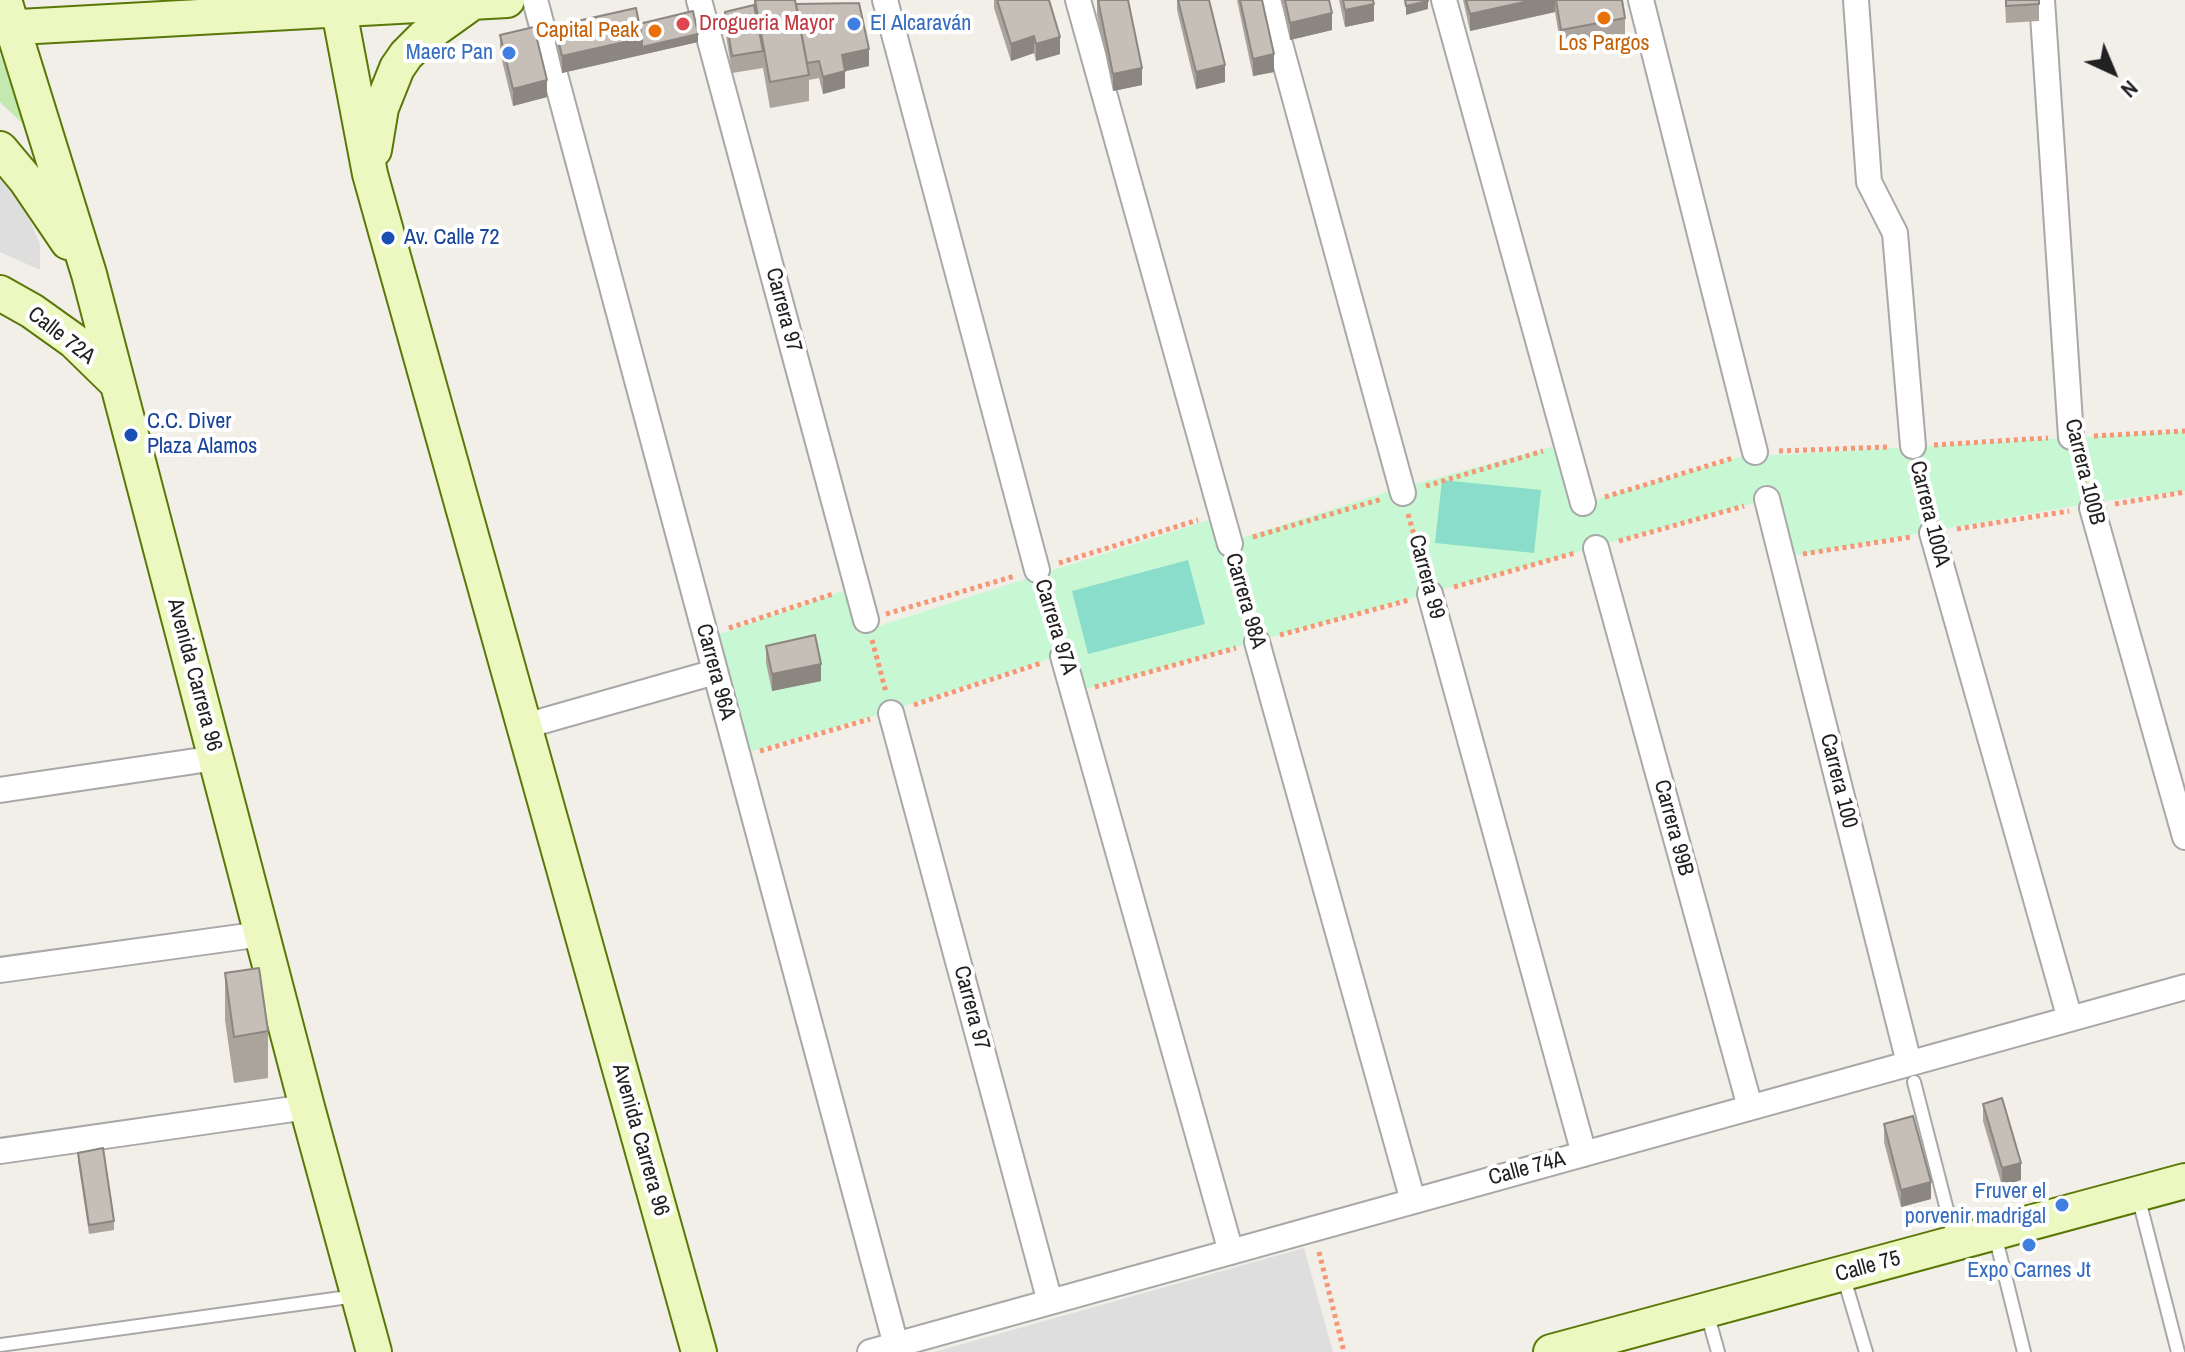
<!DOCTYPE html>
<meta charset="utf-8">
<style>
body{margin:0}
#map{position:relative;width:2185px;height:1352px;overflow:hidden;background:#f1efe8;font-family:"Archivo Narrow",sans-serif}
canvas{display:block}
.north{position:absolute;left:2073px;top:32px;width:80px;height:80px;-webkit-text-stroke:6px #fff;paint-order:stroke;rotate:136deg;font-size:22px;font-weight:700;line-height:32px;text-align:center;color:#212121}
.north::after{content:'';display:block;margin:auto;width:28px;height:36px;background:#212121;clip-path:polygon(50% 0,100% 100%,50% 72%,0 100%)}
</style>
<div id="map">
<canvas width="2185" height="1352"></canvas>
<div class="north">N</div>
</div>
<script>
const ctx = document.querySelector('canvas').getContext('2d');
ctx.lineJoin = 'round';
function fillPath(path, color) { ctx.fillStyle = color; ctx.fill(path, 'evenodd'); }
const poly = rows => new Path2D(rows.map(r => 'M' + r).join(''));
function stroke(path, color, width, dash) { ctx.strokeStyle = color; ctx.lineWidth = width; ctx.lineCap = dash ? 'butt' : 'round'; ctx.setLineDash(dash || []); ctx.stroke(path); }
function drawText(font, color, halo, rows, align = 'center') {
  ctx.font = font + ' "Archivo Narrow",sans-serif'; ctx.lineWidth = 8; ctx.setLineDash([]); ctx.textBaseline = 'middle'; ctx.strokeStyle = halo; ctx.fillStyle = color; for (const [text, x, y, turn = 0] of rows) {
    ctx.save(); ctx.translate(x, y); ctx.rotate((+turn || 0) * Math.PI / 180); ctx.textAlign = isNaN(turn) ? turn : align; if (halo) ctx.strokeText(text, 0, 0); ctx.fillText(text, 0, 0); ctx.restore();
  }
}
fillPath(poly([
 [0,172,29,218,40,244,40,270,0,252],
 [1304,1248,1333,1352,934,1352]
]), '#dfdede');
fillPath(poly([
 [0,54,26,127,0,102]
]), '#c3e9b0');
fillPath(poly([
 [2185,431,2185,491,2091,503,1782,558,1767,499,1075,692,1064,654,883,713,746,753,714,636,846,590,857,633,1215,518,1223,544,1396,489,1567,443,1584,503,1740,457]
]), '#c8f8d3');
fillPath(poly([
 [1442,480,1541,490,1534,553,1435,543],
 [1188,560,1205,624,1088,654,1072,591]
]), '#89ddca');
const lane = poly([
 [1914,1082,1955,1241],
 [2138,1196,2178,1352],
 [1995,1235,2024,1352],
 [1843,1275,1866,1352],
 [1707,1313,1718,1352],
 [0,1345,356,1296]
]);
const street = poly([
 [535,0,896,1345],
 [699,0,866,620],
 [885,0,1037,570],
 [1078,0,1230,544],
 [1268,0,1403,493],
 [1444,0,1583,503],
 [1641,0,1755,452],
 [1856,0,1869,182,1895,233,1913,446],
 [2042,0,2071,437],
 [1767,499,1909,1063],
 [2092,508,2185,837],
 [1932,533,2070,1019],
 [1596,548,1750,1107],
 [1430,594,1584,1154],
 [1257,642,1413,1201],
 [1063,656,1231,1252],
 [891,713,1050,1302],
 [525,726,715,672],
 [0,790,216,758],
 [0,970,262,934],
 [0,1151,307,1107],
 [870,1352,2185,987]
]);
const secondary = poly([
 [4,0,89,274,307,1107,374,1352],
 [337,0,370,174,699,1352],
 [0,28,507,0],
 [0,149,26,180,68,242],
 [374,150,381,108,397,68,406,55,424,37,473,2],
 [0,293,32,311,74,341,116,382],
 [1551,1352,2185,1181]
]);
stroke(lane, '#a8a8a8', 16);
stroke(street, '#a8a8a8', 28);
stroke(secondary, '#5a7808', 38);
stroke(poly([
 [2094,436,2185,431],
 [1934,445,2048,438],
 [1779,451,1888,447],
 [2077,457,2085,486],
 [1917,467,1927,512],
 [1426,486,1543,451],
 [1605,497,1733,458],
 [2115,504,2185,492],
 [1408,514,1425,573],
 [1957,529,2069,511],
 [1253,537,1382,499],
 [1619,541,1744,506],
 [1803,554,1911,537],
 [1059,563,1198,520],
 [1235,565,1251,621],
 [1454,587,1575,553],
 [1043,590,1056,634],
 [886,614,1015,576],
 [729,628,833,594],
 [1280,635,1409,600],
 [872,640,886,692],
 [1095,687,1236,648],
 [914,705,1041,663],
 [760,751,870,719],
 [1319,1252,1344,1352]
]), '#f69674', 5, [4, 4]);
stroke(lane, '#fff', 12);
stroke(street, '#fff', 24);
stroke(secondary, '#ecf8bf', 34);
fillPath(poly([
 [754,0,796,4,869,66,845,71,845,88,823,94,819,78,809,80,809,101,770,108,763,68,732,73,725,29,725,12,754,6],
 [994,0,1049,0,1060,54,1036,61,1034,53,1011,61,994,8],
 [1097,0,1128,0,1142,85,1113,91,1097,14],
 [1177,0,1209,0,1225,82,1196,89,1177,10],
 [1237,0,1262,0,1274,72,1253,76],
 [1281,0,1329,0,1332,30,1290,40],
 [1339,0,1373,0,1374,21,1345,27],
 [1463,0,1622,0,1625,18,1625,35,1561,47,1555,12,1470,31],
 [2005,0,2039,0,2039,21,2006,23],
 [639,24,698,42,562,73,555,43,555,26],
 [500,35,547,97,513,106,500,52],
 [766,646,821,681,772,691,766,663],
 [225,973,268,1031,268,1078,234,1083,225,1020],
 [1983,1104,2021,1180,2002,1186,1983,1121],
 [1884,1124,1931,1199,1901,1207,1884,1142],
 [78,1153,114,1221,114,1230,89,1234,78,1161]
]), '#aaa49d');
fillPath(poly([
 [1533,0,1555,0,1555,12,1470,31,1470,14],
 [1428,1,1428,9,1406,15,1406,6],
 [1374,4,1374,21,1345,27,1345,10],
 [1332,13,1332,30,1290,40,1290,23],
 [698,34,698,42,562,73,562,56,642,38],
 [1034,36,1034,53,1011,61,1011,44],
 [1060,37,1060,54,1036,61,1036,44],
 [869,49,869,66,842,72,842,55],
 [1274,54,1274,72,1253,76,1253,59],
 [1225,65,1225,82,1196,89,1196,72],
 [1142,68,1142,85,1113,91,1113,74],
 [845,71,845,88,823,94,823,77],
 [547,80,547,97,513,106,513,89],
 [821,664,821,681,772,691,772,674],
 [2021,1163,2021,1180,2002,1186,2002,1168],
 [1931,1182,1931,1199,1901,1207,1901,1190]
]), '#8b8680');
const building = poly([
 [755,0,795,0,809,75,770,82,755,0],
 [997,0,1049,0,1060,37,1036,44,1034,36,1011,44,997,0],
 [1098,0,1128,0,1142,68,1113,74,1098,0],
 [1178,0,1209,0,1225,65,1196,72,1178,0],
 [1240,0,1262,0,1274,54,1253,59,1240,0],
 [1285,0,1329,0,1332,13,1290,23,1285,0],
 [1343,0,1373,0,1374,4,1345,10,1343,0],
 [1405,0,1428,0,1428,1,1406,6,1405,0],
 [1466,0,1533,0,1470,14,1466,0],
 [1556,0,1622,0,1625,18,1561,30,1556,0],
 [2006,0,2039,0,2039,4,2006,6,2006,0],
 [859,3,869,49,842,55,845,71,823,77,819,61,807,63,796,4,859,3],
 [754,5,763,51,732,56,725,12,754,5],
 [636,8,642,38,562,56,555,26,636,8],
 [693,11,698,34,642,47,642,38,639,24,693,11],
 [534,27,547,80,513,89,500,35,534,27],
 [815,635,821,664,772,674,766,646,815,635],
 [259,968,268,1031,234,1037,225,973,259,968],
 [2002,1098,2021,1163,2002,1168,1983,1104,2002,1098],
 [1913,1116,1931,1182,1901,1190,1884,1124,1913,1116],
 [103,1148,114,1221,89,1225,78,1153,103,1148]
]);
fillPath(building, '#c6bfb7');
stroke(building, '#8b8680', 2);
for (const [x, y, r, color] of [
 [1604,18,8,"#e8710a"],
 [683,24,8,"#e0444e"],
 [854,24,8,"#3f7fe0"],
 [655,31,8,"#e8710a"],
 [509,53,8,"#3f7fe0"],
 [388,238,8,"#1a4fb4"],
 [131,435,8,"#1a4fb4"],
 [2062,1205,8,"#3f7fe0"],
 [2029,1245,8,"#3f7fe0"]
]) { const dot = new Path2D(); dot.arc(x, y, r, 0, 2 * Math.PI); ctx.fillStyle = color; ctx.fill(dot); stroke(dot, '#fff', 3); }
drawText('22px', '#be3a42', '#fff', [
 ["Drogueria Mayor",699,24]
], 'left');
drawText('22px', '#366cbe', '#fff', [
 ["El Alcaraván",870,24,"left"],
 ["Maerc Pan",493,53],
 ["Fruver el",2046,1192],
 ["porvenir madrigal",2046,1217],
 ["Expo Carnes Jt",2029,1271,"center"]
], 'right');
drawText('22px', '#c56008', '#fff', [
 ["Capital Peak",639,31],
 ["Los Pargos",1604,44,"center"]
], 'right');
drawText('22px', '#164399', '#fff', [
 ["Av. Calle 72",404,238],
 ["C.C. Diver",147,422],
 ["Plaza Alamos",147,447]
], 'left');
drawText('22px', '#212121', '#fff', [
 ["Carrera 97",783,310,75],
 ["Calle 72A",61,336,38],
 ["Carrera 100B",2084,472,76],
 ["Carrera 100A",1929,514,76],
 ["Carrera 99",1426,577,75],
 ["Carrera 98A",1245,601,74],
 ["Carrera 97A",1055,627,73],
 ["Carrera 96A",715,672,75],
 ["Avenida Carrera 96",194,675,75],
 ["Carrera 100",1838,781,76],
 ["Carrera 99B",1673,828,75],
 ["Carrera 97",971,1008,75],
 ["Avenida Carrera 96",640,1140,74],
 ["Calle 74A",1527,1169,-15],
 ["Calle 75",1868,1267,-15]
]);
</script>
